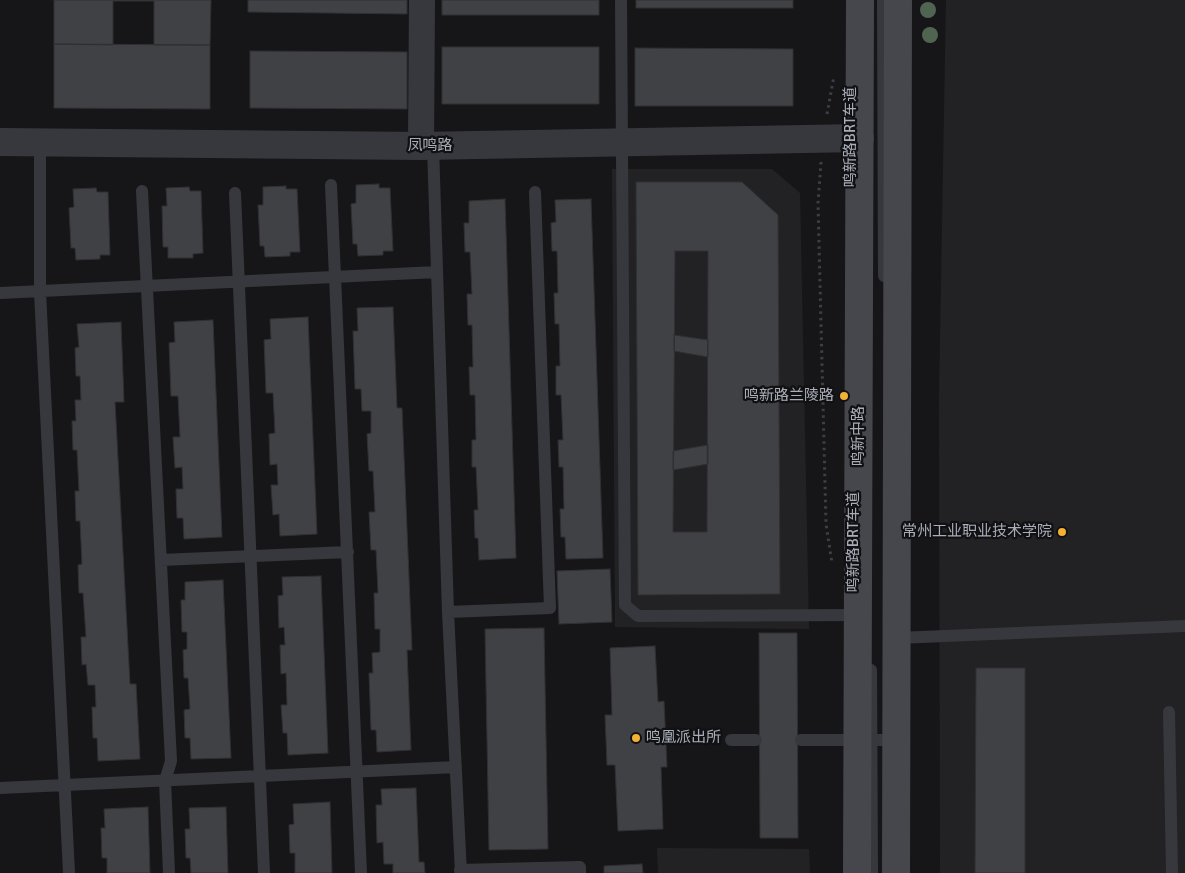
<!DOCTYPE html>
<meta charset="utf-8">
<style>
body{margin:0}
canvas{display:block;background:#161618}
</style>
<canvas width="1185" height="873"></canvas>
<script>
const ctx = document.querySelector('canvas').getContext('2d');
ctx.lineJoin = 'round';
function fillPath(path, color) { ctx.fillStyle = color; ctx.fill(path, 'evenodd'); }
const poly = rows => new Path2D(rows.map(r => 'M' + r).join(''));
function stroke(path, color, width, dash) { ctx.strokeStyle = color; ctx.lineWidth = width; ctx.lineCap = dash ? 'butt' : 'round'; ctx.setLineDash(dash || []); ctx.stroke(path); }
function drawText(font, color, halo, rows, align = 'center') {
  ctx.font = font + ' Signika,"Noto Sans SC",sans-serif'; ctx.lineWidth = 4.5; ctx.setLineDash([]); ctx.textBaseline = 'middle'; ctx.strokeStyle = halo; ctx.fillStyle = color; for (const [text, x, y, turn = 0] of rows) {
    ctx.save(); ctx.translate(x, y); ctx.rotate((+turn || 0) * Math.PI / 180); ctx.textAlign = isNaN(turn) ? turn : align; if (halo) ctx.strokeText(text, 0, 0); ctx.fillText(text, 0, 0); ctx.restore();
  }
}
fillPath(poly([
 [946,0,1185,0,1185,873,940,873,939,396],
 [612,169,772,169,800,193,809,629,615,627],
 [657,848,809,849,810,873,658,873]
]), '#222225');
const building = poly([
 [54,0,211,0,210,45,154,45,154,1,113,1,113,45,54,44,54,0],
 [248,0,407,0,407,14,248,12,248,0],
 [442,0,599,0,599,15,442,15,442,0],
 [636,0,793,0,793,8,636,8,636,0],
 [54,44,210,45,210,109,54,108,54,44],
 [442,47,599,47,599,104,442,104,442,47],
 [635,48,793,49,793,106,635,106,635,48],
 [250,51,407,52,407,109,250,108,250,51],
 [636,182,742,182,778,215,780,594,638,595,636,182],
 [675,251,708,251,707,532,673,532,675,251],
 [379,184,379,188,390,188,393,251,383,251,383,255,358,256,357,244,353,244,351,204,356,203,356,185,379,184],
 [286,186,286,189,297,189,300,252,290,252,290,256,265,257,264,246,260,246,258,205,263,205,263,187,286,186],
 [189,187,190,191,201,191,203,253,193,254,193,258,168,258,168,247,163,247,162,206,167,206,166,188,189,187],
 [96,188,97,192,108,192,110,255,100,255,100,259,76,260,75,248,71,248,69,208,74,207,73,189,96,188],
 [505,199,516,558,479,560,478,538,475,538,474,510,478,510,476,467,472,467,472,440,476,440,475,395,470,395,469,367,473,367,472,325,468,325,467,294,472,294,470,252,465,252,464,223,469,223,469,201,505,199],
 [591,199,603,558,566,559,565,537,561,537,560,509,564,509,563,467,559,467,558,440,563,440,561,395,556,395,556,366,560,366,559,324,555,324,554,293,558,293,557,251,552,251,551,223,556,222,555,200,591,199],
 [393,307,397,408,402,408,412,650,407,650,411,750,377,752,376,730,371,730,369,673,373,673,372,653,380,652,380,629,375,629,374,593,378,593,376,550,371,550,369,512,375,512,373,471,369,471,367,434,371,433,371,411,362,411,361,389,355,389,353,331,358,331,357,308,393,307],
 [308,317,317,534,280,536,279,514,273,515,271,485,278,485,277,464,270,465,269,434,275,433,273,393,266,393,264,340,271,339,270,319,308,317],
 [213,320,222,537,184,539,183,518,177,518,176,489,183,489,182,467,175,468,173,437,180,437,178,396,171,396,169,343,175,342,174,322,213,320],
 [121,322,124,402,115,402,130,684,136,684,140,759,98,761,97,738,93,738,92,707,96,707,95,685,88,685,86,664,82,665,81,637,86,637,83,593,79,593,78,565,82,564,80,521,76,521,75,491,79,491,77,450,73,450,72,421,76,421,75,400,81,400,80,376,76,376,75,348,79,347,77,324,121,322],
 [674,335,708,340,708,357,674,351,674,335],
 [708,445,708,464,673,470,673,451,708,445],
 [610,569,612,622,559,624,557,571,610,569],
 [321,576,328,753,288,755,287,733,283,733,281,705,287,705,286,673,281,674,280,645,285,645,284,627,279,628,278,596,283,595,282,577,321,576],
 [223,580,231,758,191,759,190,738,185,738,184,710,190,709,188,678,184,678,183,650,187,649,187,632,182,632,181,600,185,600,185,582,223,580],
 [544,628,548,849,489,850,485,629,544,628],
 [759,633,797,633,798,838,760,838,759,633],
 [655,646,658,702,664,701,667,767,661,767,663,829,618,831,615,765,607,765,605,715,612,715,610,648,655,646],
 [976,668,1025,668,1025,873,975,873,976,668],
 [416,788,419,862,424,862,425,873,393,873,393,864,384,864,383,842,377,843,376,805,382,805,381,789,416,788],
 [330,802,332,873,295,873,295,853,290,853,289,825,294,824,293,804,330,802],
 [148,807,150,873,107,873,107,858,102,858,101,828,105,828,104,809,148,807],
 [226,807,228,873,191,873,190,858,186,858,185,829,190,829,189,808,226,807],
 [642,864,643,873,604,873,604,866,642,864]
]);
fillPath(building, '#404145');
stroke(building, '#303034', 1);
stroke(poly([
 [827,114,834,76],
 [821,162,818,203,826,524,832,563]
]), '#3d3f44', 3, [2.5, 4]);
stroke(poly([
 [621,0,625,605,638,616,858,615],
 [883,0,884,276],
 [40,142,40,292,69,873],
 [433,146,448,612,461,873],
 [331,185,361,873],
 [142,191,171,761,165,781,169,873],
 [235,193,264,873],
 [0,293,437,272],
 [161,560,348,552],
 [448,612,550,608,535,192],
 [897,638,1185,626],
 [871,670,872,873],
 [1169,712,1172,873],
 [731,740,756,740],
 [801,740,897,740],
 [0,788,456,767],
 [460,870,580,867,580,873]
]), '#37383d', 12);
stroke(poly([
 [421,146,422,0]
]), '#37383d', 26);
stroke(poly([
 [0,142,421,146,860,138]
]), '#37383d', 28);
stroke(poly([
 [857,873,860,0],
 [896,873,898,0]
]), '#45474d', 28);
ctx.fillStyle = '#506452';
for (const [x, y] of [
 [928,10],
 [930,35]
]) { ctx.beginPath(); ctx.arc(x, y, 8, 0, 2 * Math.PI); ctx.fill(); }
for (const [x, y, r, color] of [
 [844,396,5,"#f2b134"],
 [1062,532,5,"#f2b134"],
 [636,738,5,"#f2b134"]
]) { const dot = new Path2D(); dot.arc(x, y, r, 0, 2 * Math.PI); ctx.fillStyle = color; ctx.fill(dot); stroke(dot, '#111113', 2); }
drawText('15px', '#a8adb8', '#111113', [
 ["鸣新路BRT车道",851,137,-90],
 ["凤鸣路",430,146],
 ["鸣新中路",859,436,-90],
 ["鸣新路BRT车道",854,542,-90]
]);
drawText('15px', '#a8adb8', '#111113', [
 ["鸣新路兰陵路",834,396],
 ["常州工业职业技术学院",1052,532],
 ["鸣凰派出所",646,738,"left"]
], 'right');
</script>
